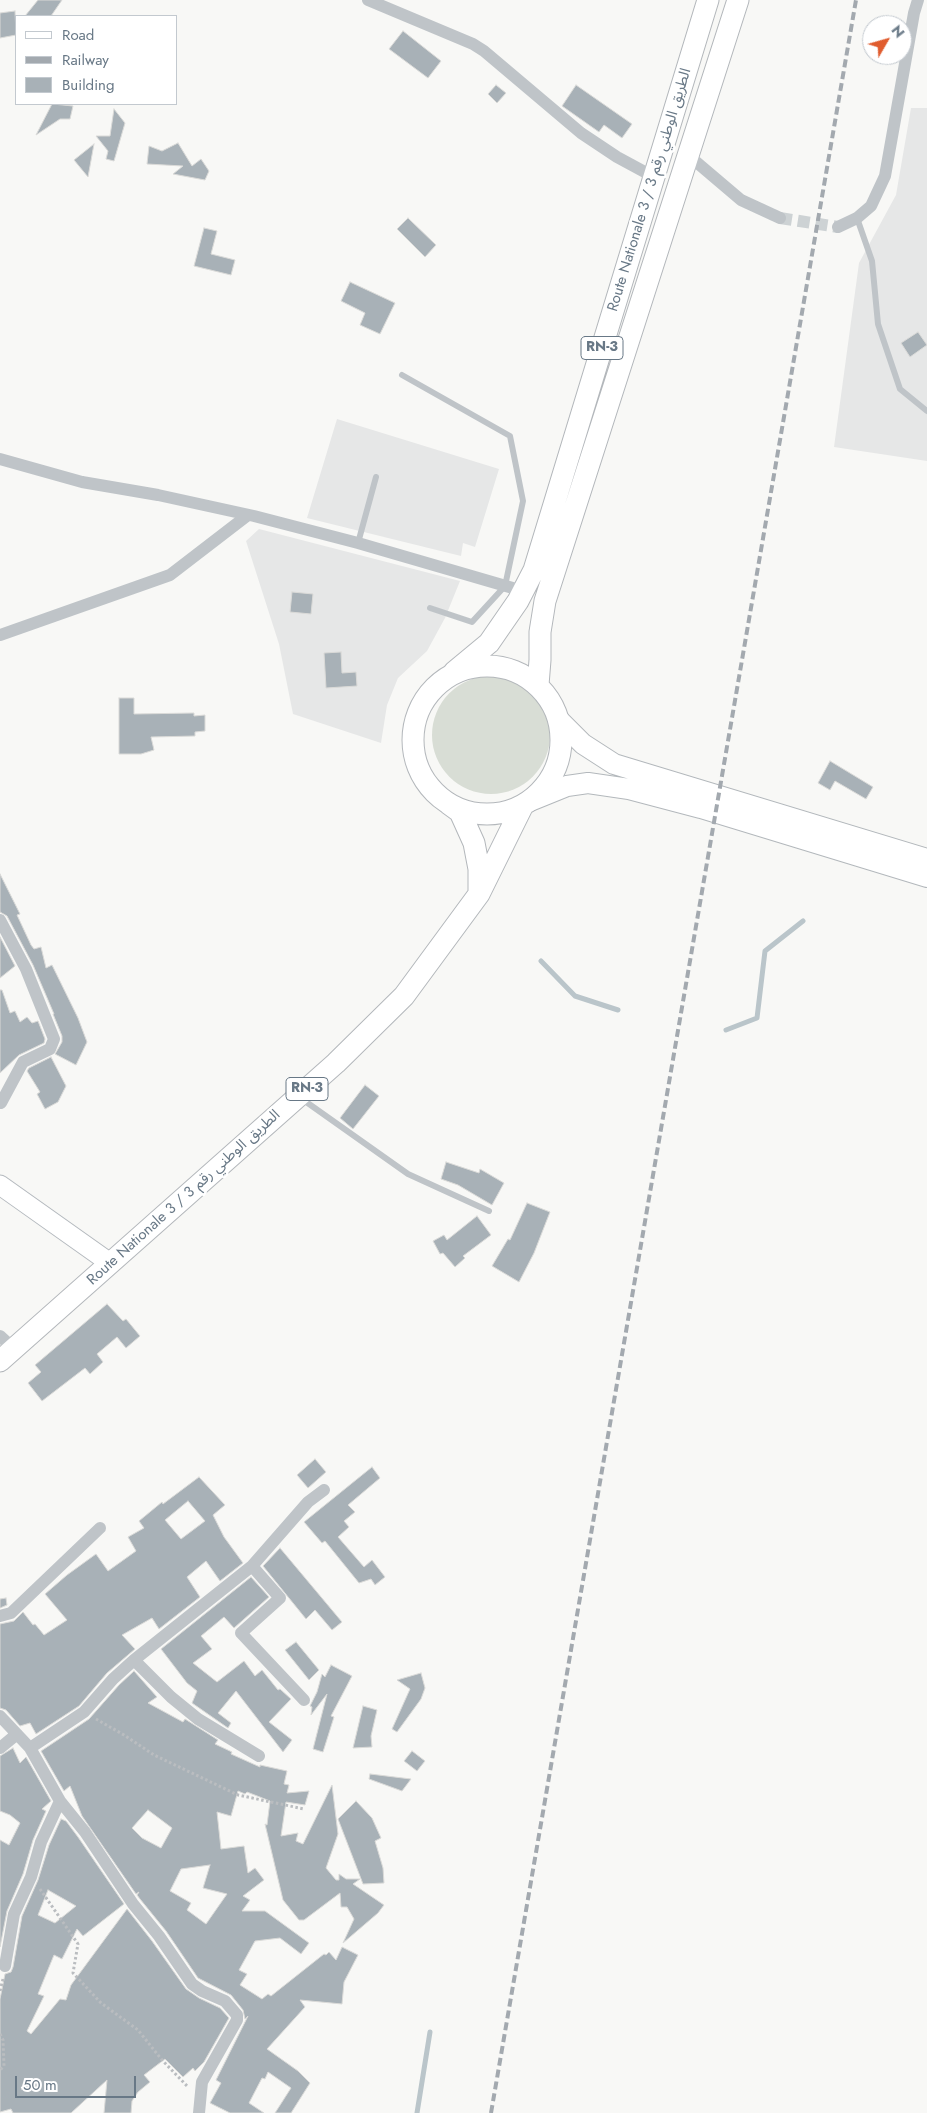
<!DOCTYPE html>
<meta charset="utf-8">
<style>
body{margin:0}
#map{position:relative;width:927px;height:2113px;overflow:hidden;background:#f8f8f6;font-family:Jost,sans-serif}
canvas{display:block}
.legend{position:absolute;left:15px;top:15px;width:162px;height:90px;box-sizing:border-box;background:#fff;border:1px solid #c3c9cf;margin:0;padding:6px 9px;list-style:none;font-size:15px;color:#687886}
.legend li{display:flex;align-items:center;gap:10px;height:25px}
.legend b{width:25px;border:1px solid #c3c9cf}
.north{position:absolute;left:862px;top:15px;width:50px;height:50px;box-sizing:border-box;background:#fff;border:1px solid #c3c9cf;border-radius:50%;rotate:52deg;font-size:14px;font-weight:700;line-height:20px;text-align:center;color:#687886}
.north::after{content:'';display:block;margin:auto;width:18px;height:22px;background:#e05c2e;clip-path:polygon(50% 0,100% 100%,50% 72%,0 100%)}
.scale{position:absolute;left:15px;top:2076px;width:121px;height:22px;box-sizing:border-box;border:2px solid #687886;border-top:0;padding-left:6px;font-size:15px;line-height:18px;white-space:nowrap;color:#687886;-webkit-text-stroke:4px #fff;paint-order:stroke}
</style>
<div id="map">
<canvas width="927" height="2113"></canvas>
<ul class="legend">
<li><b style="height:6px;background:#fff"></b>Road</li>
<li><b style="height:6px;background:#a3a9af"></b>Railway</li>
<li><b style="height:14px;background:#a8b1b7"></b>Building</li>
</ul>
<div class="north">N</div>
<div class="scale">50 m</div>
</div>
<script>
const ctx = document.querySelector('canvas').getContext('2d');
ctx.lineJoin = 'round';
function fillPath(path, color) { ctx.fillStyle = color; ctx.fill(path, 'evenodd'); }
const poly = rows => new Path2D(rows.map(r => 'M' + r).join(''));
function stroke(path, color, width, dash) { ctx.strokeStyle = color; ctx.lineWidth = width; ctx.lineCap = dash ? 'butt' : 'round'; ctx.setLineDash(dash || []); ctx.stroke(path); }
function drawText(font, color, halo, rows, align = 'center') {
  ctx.font = font + ' Jost,"Noto Sans Arabic",sans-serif'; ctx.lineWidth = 5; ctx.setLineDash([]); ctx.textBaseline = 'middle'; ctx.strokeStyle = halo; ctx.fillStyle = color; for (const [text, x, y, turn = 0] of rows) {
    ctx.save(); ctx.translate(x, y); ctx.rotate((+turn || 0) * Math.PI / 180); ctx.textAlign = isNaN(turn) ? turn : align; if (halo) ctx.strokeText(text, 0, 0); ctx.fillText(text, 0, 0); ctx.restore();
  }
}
fillPath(poly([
 [911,108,927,108,927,461,834,447,859,263,896,195],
 [337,419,499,469,475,547,463,543,461,556,307,518],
 [259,529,460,581,445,618,427,651,398,678,387,705,381,743,293,714,279,644,246,541]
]), '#e6e7e7');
fillPath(poly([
 '432 735a59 59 0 1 1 118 0a59 59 0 1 1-118 0Z'
]), '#d8ddd5');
stroke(poly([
 [541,961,575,996,618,1010],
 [726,1030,757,1018,765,951,803,921],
 [417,2113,430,2032]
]), '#bac5ca', 5);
const building = poly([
 [38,0,62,0,51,16,25,16,38,0],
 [15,11,16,35,0,38,0,13,15,11],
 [403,31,441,61,428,78,389,49,403,31],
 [496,85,506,93,497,103,488,94,496,85],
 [576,85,632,124,622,138,604,125,599,132,562,106,576,85],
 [52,104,73,106,70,119,60,119,36,135,52,104],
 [114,109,125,123,114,161,106,159,108,151,96,136,110,136,114,109],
 [178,143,192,166,201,159,209,171,205,180,173,174,183,166,147,164,149,146,162,151,178,143],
 [94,144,88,177,74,160,94,144],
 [408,218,436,245,425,257,397,229,408,218],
 [204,228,217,231,211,254,235,260,231,275,194,266,204,228],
 [350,282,395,303,380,334,360,325,365,313,341,301,350,282],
 [918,332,927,345,910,357,901,343,918,332],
 [292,592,313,594,311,614,290,612,292,592],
 [341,652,342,673,356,672,357,686,326,688,324,653,341,652],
 [119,698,134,698,134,714,194,713,194,716,205,715,205,731,195,732,195,736,151,737,154,750,141,754,119,754,119,698],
 [830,761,873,787,866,799,835,781,830,790,818,783,830,761],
 [0,874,20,914,17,915,31,945,34,949,41,947,46,968,52,965,78,1018,87,1042,76,1065,55,1054,62,1042,62,1036,53,1014,54,1014,33,965,7,916,0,912,0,874],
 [0,937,15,966,0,978,0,937],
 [0,990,2,990,10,1013,15,1011,20,1022,27,1017,32,1023,38,1021,45,1039,44,1043,19,1055,0,1073,0,990],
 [51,1057,66,1086,58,1102,45,1109,37,1094,40,1092,27,1071,29,1068,51,1057],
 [365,1085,379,1096,353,1129,340,1118,365,1085],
 [446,1162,479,1173,480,1169,504,1183,492,1205,458,1185,441,1179,446,1162],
 [527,1203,550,1212,534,1253,519,1282,492,1266,508,1239,510,1240,527,1203],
 [477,1216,491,1235,463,1256,465,1258,455,1267,443,1253,440,1254,433,1241,444,1235,447,1240,477,1216],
 [107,1304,123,1321,126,1319,140,1336,126,1348,117,1337,97,1354,103,1362,90,1374,85,1368,42,1401,28,1383,41,1372,35,1365,107,1304],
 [315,1459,326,1472,308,1488,297,1475,315,1459],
 [372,1467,380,1478,348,1505,355,1512,344,1521,349,1527,338,1537,364,1567,372,1560,385,1577,375,1585,371,1579,359,1583,325,1541,322,1543,304,1522,372,1467],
 [199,1477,225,1505,213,1515,224,1537,243,1563,220,1581,206,1561,187,1577,200,1597,159,1629,152,1618,122,1635,135,1649,107,1673,79,1706,36,1734,30,1723,20,1726,6,1710,0,1708,0,1624,14,1621,23,1612,33,1625,35,1624,44,1635,67,1620,45,1594,67,1575,96,1554,108,1571,136,1551,128,1537,144,1528,139,1521,162,1502,163,1504,199,1477],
 [188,1501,205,1521,181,1539,165,1520,188,1501],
 [280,1548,342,1622,332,1630,315,1610,306,1619,263,1566,280,1548],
 [251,1577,269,1597,234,1628,224,1617,201,1636,212,1649,193,1663,217,1682,244,1661,255,1676,262,1670,278,1690,280,1689,291,1699,269,1722,292,1740,283,1752,236,1691,218,1713,231,1723,228,1728,192,1703,197,1691,187,1683,161,1649,251,1577],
 [6,1598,7,1605,0,1608,0,1599,6,1598],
 [296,1642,319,1670,309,1680,285,1650,296,1642],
 [331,1665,352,1676,331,1716,334,1717,323,1752,313,1749,327,1694,311,1715,312,1707,310,1706,317,1692,322,1674,325,1677,331,1665],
 [134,1671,157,1697,148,1703,183,1722,185,1719,218,1740,215,1744,232,1752,231,1754,260,1767,260,1765,287,1771,284,1784,289,1785,287,1793,309,1791,305,1805,286,1802,281,1836,298,1833,296,1841,303,1844,332,1785,338,1834,326,1868,336,1880,339,1880,339,1874,346,1879,360,1879,353,1884,384,1905,378,1913,343,1943,354,1919,347,1907,341,1907,340,1893,304,1920,299,1920,283,1900,265,1824,267,1825,270,1801,247,1792,245,1794,238,1791,231,1816,217,1812,221,1849,244,1846,248,1873,255,1868,264,1880,243,1896,250,1900,242,1911,265,1911,309,1943,301,1954,280,1938,255,1941,239,1970,247,1974,240,1985,262,1999,268,1994,271,1996,324,1954,326,1955,329,1952,336,1960,342,1947,358,1955,344,1982,342,2004,300,2000,305,2007,267,2049,298,2071,310,2083,291,2113,275,2113,291,2088,268,2072,265,2079,262,2078,249,2103,264,2113,230,2113,210,2103,221,2083,216,2080,248,2016,245,2019,243,2010,231,1995,198,1978,166,1931,140,1899,137,1895,139,1892,136,1894,82,1816,70,1786,64,1791,41,1751,89,1719,119,1685,134,1671],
 [148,1810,172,1828,161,1848,142,1838,132,1828,148,1810],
 [210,1865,203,1888,227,1894,206,1924,187,1910,191,1903,170,1891,181,1869,210,1865],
 [421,1673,425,1688,421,1699,397,1732,392,1729,410,1689,397,1680,421,1673],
 [363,1706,377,1710,371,1736,372,1747,353,1748,363,1706],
 [13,1748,20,1763,26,1757,51,1801,42,1809,46,1811,33,1840,23,1874,7,1911,0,1947,0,1840,9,1845,20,1823,10,1815,0,1811,0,1756,13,1748],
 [412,1751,425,1761,417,1771,404,1761,412,1751],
 [370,1774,411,1779,402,1791,369,1779,370,1774],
 [356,1801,372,1818,381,1838,375,1841,383,1868,384,1883,363,1884,338,1819,356,1801],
 [61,1819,66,1821,78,1837,124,1904,83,1936,77,1929,62,1959,54,1955,38,1994,44,1996,27,2031,31,2034,60,1999,66,2000,71,1985,127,1909,152,1941,186,1989,199,1998,220,2008,229,2018,204,2062,195,2071,193,2068,183,2077,165,2059,144,2075,150,2082,138,2092,132,2101,131,2113,104,2113,107,2080,71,2113,13,2113,11,2109,0,2112,0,1999,5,1974,11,1972,13,1967,22,1916,38,1880,49,1845,61,1819],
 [48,1890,76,1906,55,1923,38,1915,48,1890]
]);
fillPath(building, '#a8b1b7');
stroke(building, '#dadad8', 1);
stroke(poly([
 [780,218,838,227]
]), '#cdd2d4', 12, [12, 6]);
const secondary = poly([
 [0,1185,110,1263]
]);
const primary = poly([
 [559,720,583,744,614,764,927,859],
 [530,801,567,786,588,783,629,789,701,808,927,877]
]);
const trunk = poly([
 '413 740a74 74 0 1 1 148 0a74 74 0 1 1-148 0Z',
 [454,672,489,643,518,601,534,570,708,0],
 [538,685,540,660,540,632,545,601,738,0],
 [449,804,460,812,474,843,479,869,479,890],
 [0,1361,336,1063,404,996,479,894,523,805]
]);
stroke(secondary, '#b4b9be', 21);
stroke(primary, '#b3b8bc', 22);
stroke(trunk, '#b3b7bb', 23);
stroke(poly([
 [96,1719,124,1735,154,1755,238,1795,304,1809],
 [40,1889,78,1944,73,1973,101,2003,138,2030,162,2060,188,2087],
 [0,1991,3,1979],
 [0,2034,3,2040,4,2066,0,2070]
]), '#babdc0', 3, [2.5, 2.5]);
stroke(poly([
 [857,218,872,261,878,324,900,389,927,411],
 [402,375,510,436,523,501,505,586,472,622,430,608],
 [358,543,376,477],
 [302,1099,408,1174,489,1211]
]), '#bfc4c8', 6);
stroke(poly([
 [368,0,473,44,484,51,581,133,617,157,654,177],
 [688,155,741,200,780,218],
 [838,227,857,218,871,206,885,176,914,13,918,0],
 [0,459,82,482,158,495,254,516,358,543,523,591],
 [0,635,170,575,248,515],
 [0,920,26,969,54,1039,50,1049,23,1062,1,1103],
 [0,1336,14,1349],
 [252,1566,280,1598,241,1633,304,1700],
 [0,1616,11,1613,100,1528],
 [134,1660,171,1697,198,1719,259,1756],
 [0,1716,30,1748,60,1801,85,1832,133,1904,159,1936,192,1984,202,1991,225,2001,237,2015,237,2020,202,2082,199,2113],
 [0,1748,17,1734],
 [30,1748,84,1712,113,1679,134,1660,252,1566,308,1502,324,1490],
 [5,1966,14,1914,31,1877,41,1842,60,1801]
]), '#bfc4c8', 12);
stroke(secondary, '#fff', 19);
stroke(primary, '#fff', 20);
stroke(trunk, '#fff', 21);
stroke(poly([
 [491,2113,856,0]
]), '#a3a9af', 4, [8, 4]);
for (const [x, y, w] of [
 [602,348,42],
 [307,1089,42]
]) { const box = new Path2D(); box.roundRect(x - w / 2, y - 11.5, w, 23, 4); ctx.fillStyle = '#fff'; ctx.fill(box); stroke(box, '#687886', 1); }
drawText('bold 14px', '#687886', null, [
 ["RN-3",602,348],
 ["RN-3",307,1089]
]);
drawText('15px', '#687886', '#fff', [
 ["Route Nationale 3 / الطريق الوطني رقم 3",650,190,-73],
 ["Route Nationale 3 / الطريق الوطني رقم 3",184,1198,-42]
]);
</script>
